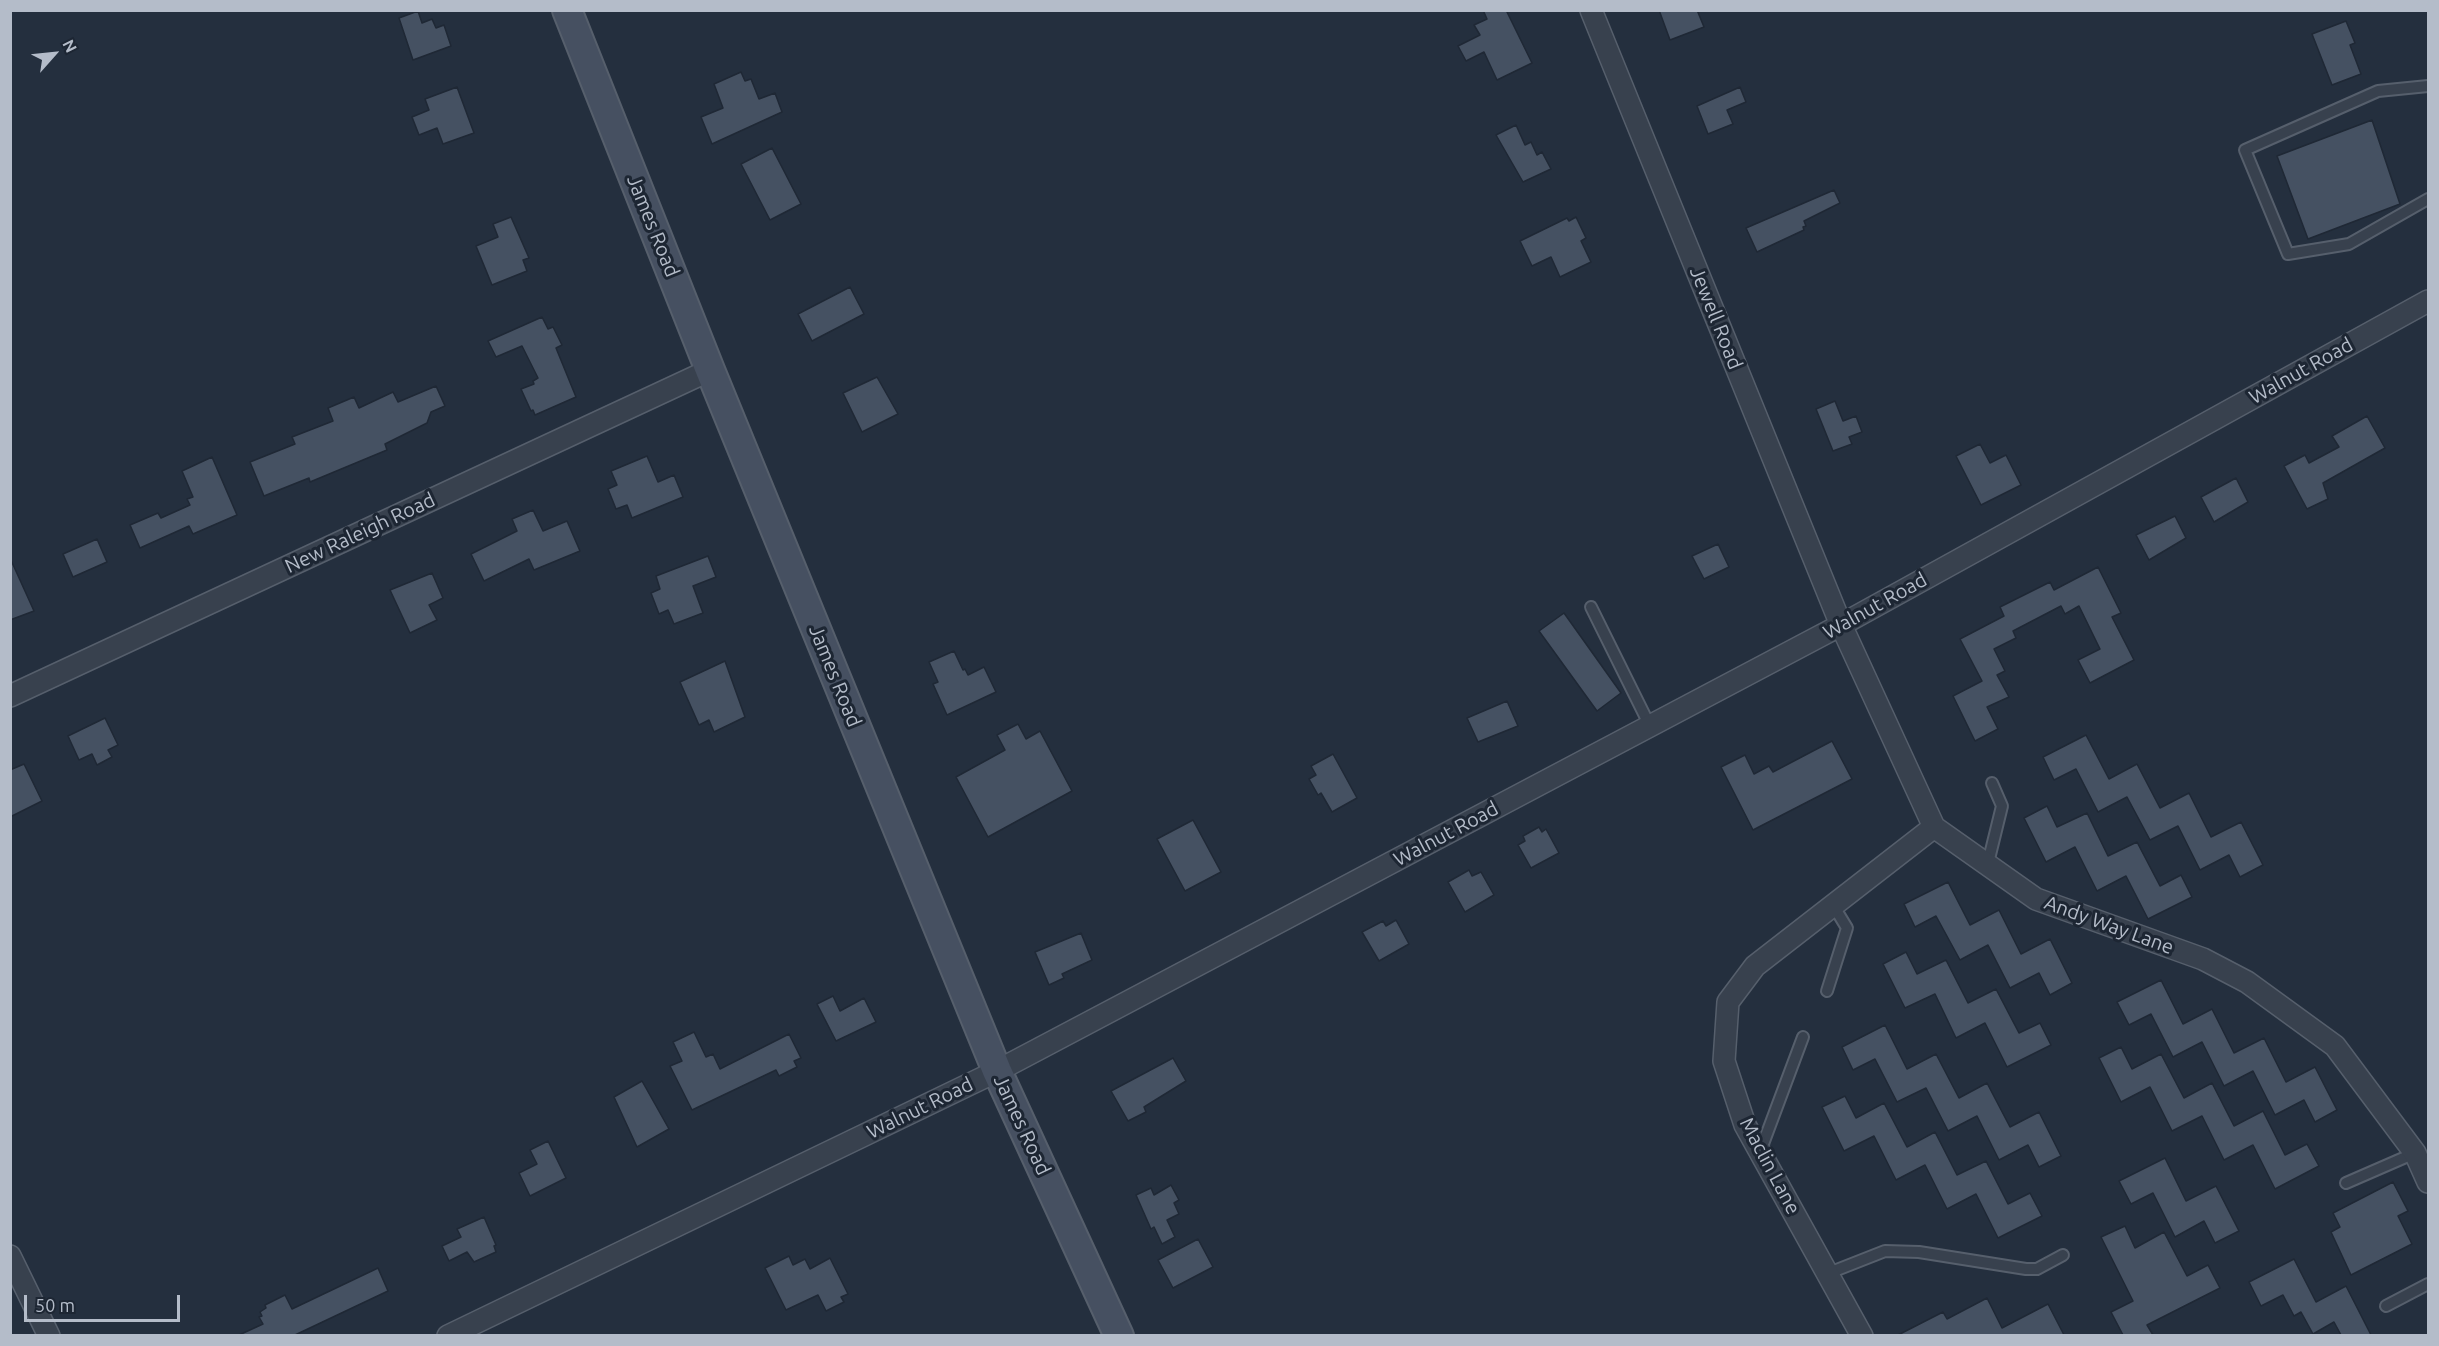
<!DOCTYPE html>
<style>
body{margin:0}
#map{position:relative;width:2439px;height:1346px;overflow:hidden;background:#242f3e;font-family:Ubuntu,sans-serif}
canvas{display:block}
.frame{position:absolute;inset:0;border:12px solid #b4bcc9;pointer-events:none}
.north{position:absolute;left:24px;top:24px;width:60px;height:60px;-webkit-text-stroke:4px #1d2633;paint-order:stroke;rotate:63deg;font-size:16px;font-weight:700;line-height:24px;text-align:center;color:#b4bcc9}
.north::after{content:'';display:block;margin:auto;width:21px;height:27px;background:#b4bcc9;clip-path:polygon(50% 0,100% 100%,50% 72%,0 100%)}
.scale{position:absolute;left:24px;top:1295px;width:156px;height:27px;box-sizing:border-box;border:3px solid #b4bcc9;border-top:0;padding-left:8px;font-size:18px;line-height:21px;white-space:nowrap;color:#b4bcc9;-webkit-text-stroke:4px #1d2633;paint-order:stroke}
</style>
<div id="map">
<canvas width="2439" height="1346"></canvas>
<div class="frame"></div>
<div class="north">N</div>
<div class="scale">50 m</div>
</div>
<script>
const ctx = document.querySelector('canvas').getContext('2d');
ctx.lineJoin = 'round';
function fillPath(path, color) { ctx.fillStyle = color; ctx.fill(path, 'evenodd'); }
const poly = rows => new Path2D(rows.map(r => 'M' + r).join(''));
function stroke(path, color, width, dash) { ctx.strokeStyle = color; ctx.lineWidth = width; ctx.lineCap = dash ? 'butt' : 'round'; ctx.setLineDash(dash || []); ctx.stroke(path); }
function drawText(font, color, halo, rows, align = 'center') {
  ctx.font = font + ' Ubuntu,sans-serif'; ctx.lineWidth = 6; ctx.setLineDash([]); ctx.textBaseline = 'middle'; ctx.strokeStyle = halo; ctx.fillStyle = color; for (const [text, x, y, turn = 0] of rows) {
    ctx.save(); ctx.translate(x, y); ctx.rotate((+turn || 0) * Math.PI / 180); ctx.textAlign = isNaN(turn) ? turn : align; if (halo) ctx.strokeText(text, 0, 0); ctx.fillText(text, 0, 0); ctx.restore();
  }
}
const building = poly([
 [1483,10,1506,10,1532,63,1497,80,1484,52,1466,61,1458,46,1480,35,1474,25,1487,19,1483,10],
 [1659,10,1697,10,1704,27,1670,40,1659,10],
 [418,11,422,23,432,19,436,28,444,25,451,46,413,60,399,18,418,11],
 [2346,21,2355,43,2350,45,2361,74,2332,85,2312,34,2346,21],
 [741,72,745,81,751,79,759,99,775,93,782,112,712,144,701,117,723,108,714,84,741,72],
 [457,87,474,133,443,144,437,128,419,135,412,117,429,110,425,99,457,87],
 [1740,87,1746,102,1727,110,1733,124,1708,134,1697,106,1740,87],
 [2372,120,2400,204,2308,239,2277,156,2372,120],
 [1516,125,1525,145,1531,142,1537,155,1542,152,1551,169,1523,182,1496,135,1516,125],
 [772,148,801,204,770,220,741,164,772,148],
 [1834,190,1840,203,1804,221,1806,226,1803,227,1804,230,1757,252,1746,228,1834,190],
 [511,217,529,258,523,260,527,271,492,285,476,246,498,237,493,224,511,217],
 [1576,217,1586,238,1581,241,1591,262,1560,277,1551,257,1532,266,1520,241,1567,218,1569,221,1576,217],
 [850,287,864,314,812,341,798,314,850,287],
 [542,317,548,329,553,327,562,345,556,348,576,397,535,415,533,410,531,411,521,389,534,384,533,381,538,378,522,346,496,357,488,341,542,317],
 [877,377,898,414,862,432,843,393,877,377],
 [436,386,445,406,431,412,427,423,385,444,387,450,310,482,309,478,264,496,250,462,295,444,292,437,333,421,328,408,354,397,359,408,393,392,398,402,436,386],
 [1835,401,1843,421,1856,416,1862,432,1849,437,1852,444,1833,451,1816,409,1835,401],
 [2367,416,2385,448,2323,483,2328,499,2307,509,2284,466,2305,455,2309,463,2339,447,2332,436,2367,416],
 [1980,444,1990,463,2006,455,2021,485,1981,505,1956,456,1980,444],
 [647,456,658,482,674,475,683,497,632,518,627,505,616,509,608,489,617,485,611,471,647,456],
 [212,457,237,515,193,534,189,526,140,548,130,525,158,513,161,518,190,505,187,499,193,497,182,471,212,457],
 [2236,478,2248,502,2214,522,2201,497,2236,478],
 [533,510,543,531,567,521,580,551,534,570,529,559,484,581,471,554,517,531,512,519,533,510],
 [2175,516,2186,538,2149,560,2136,535,2175,516],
 [97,539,107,562,73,577,63,554,97,539],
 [1718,544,1729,567,1704,579,1692,556,1718,544],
 [708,556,716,577,693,586,703,613,674,624,668,610,659,614,651,593,660,589,656,576,708,556],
 [10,558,34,611,10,620,10,558],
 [2098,567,2121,613,2112,617,2134,660,2090,683,2078,660,2100,649,2079,606,2065,614,2061,606,2013,631,2016,638,1994,649,2005,671,1997,675,2009,697,1987,707,1998,729,1975,741,1953,696,1982,681,1960,639,2004,616,2000,607,2050,582,2054,590,2098,567],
 [432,573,443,598,429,605,437,620,410,633,390,590,432,573],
 [1564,613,1621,693,1597,711,1539,631,1564,613],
 [954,651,963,670,965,669,968,675,984,667,996,692,947,715,933,684,938,682,929,662,954,651],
 [725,661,745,717,714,732,709,720,699,725,680,682,725,661],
 [1507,701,1518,726,1478,742,1467,718,1507,701],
 [105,718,118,745,108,750,112,757,97,765,92,754,79,760,68,736,105,718],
 [1018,724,1026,739,1040,731,1072,791,988,837,956,777,1005,750,997,735,1018,724],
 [2086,735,2109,779,2137,764,2160,808,2189,793,2211,837,2241,822,2263,865,2240,877,2229,855,2200,870,2178,826,2150,840,2127,797,2098,812,2076,769,2054,780,2043,757,2086,735],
 [1832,741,1852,779,1753,830,1721,767,1745,755,1754,774,1769,766,1773,772,1832,741],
 [1333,754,1357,798,1332,812,1321,793,1318,795,1309,779,1316,775,1311,766,1333,754],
 [24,764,42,801,10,817,10,770,24,764],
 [2047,806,2057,827,2087,813,2108,856,2137,842,2160,886,2181,875,2192,897,2148,919,2126,876,2097,891,2075,847,2046,862,2024,818,2047,806],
 [1193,820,1221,872,1185,891,1157,839,1193,820],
 [1539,827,1542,832,1546,829,1559,853,1531,868,1518,845,1525,841,1523,836,1539,827],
 [1469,870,1472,876,1481,872,1494,895,1465,912,1448,882,1469,870],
 [1948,882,1970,925,1999,910,2021,954,2050,939,2072,983,2050,995,2039,973,2010,988,1988,945,1960,960,1936,916,1915,927,1904,904,1948,882],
 [1396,920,1409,944,1379,961,1362,932,1383,921,1386,926,1396,920],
 [1081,933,1092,960,1062,974,1064,978,1049,985,1035,952,1081,933],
 [1906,952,1917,974,1946,960,1968,1003,1996,989,2019,1033,2040,1023,2051,1045,2007,1067,1985,1023,1956,1038,1935,994,1905,1008,1883,964,1906,952],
 [2161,980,2183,1024,2212,1009,2234,1053,2264,1038,2286,1082,2315,1067,2337,1110,2315,1122,2304,1100,2275,1115,2253,1071,2224,1086,2202,1042,2173,1057,2151,1014,2129,1025,2117,1002,2161,980],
 [833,996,840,1011,864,998,876,1022,836,1041,817,1004,833,996],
 [1885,1025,1907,1069,1936,1054,1959,1098,1987,1083,2010,1127,2039,1112,2061,1156,2039,1167,2028,1145,1999,1160,1977,1116,1948,1131,1926,1088,1897,1102,1875,1059,1853,1070,1842,1047,1885,1025],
 [694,1032,706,1057,713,1054,720,1069,789,1034,801,1058,794,1061,797,1067,779,1076,776,1070,692,1110,670,1066,682,1061,673,1042,694,1032],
 [2121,1047,2132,1069,2161,1054,2184,1098,2212,1083,2234,1126,2263,1111,2285,1155,2307,1144,2319,1166,2275,1189,2253,1145,2224,1160,2202,1116,2172,1131,2150,1087,2121,1102,2099,1058,2121,1047],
 [1173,1058,1186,1081,1144,1107,1146,1112,1128,1121,1111,1091,1173,1058],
 [642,1081,669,1129,637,1147,614,1097,642,1081],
 [1845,1096,1856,1118,1884,1103,1907,1147,1935,1132,1957,1175,1986,1161,2008,1204,2030,1193,2042,1216,1998,1238,1976,1194,1947,1209,1925,1165,1896,1180,1874,1136,1844,1151,1822,1107,1845,1096],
 [548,1141,566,1178,530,1196,519,1173,537,1164,530,1150,548,1141],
 [2165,1158,2186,1201,2216,1186,2239,1231,2215,1243,2204,1221,2175,1237,2153,1193,2131,1204,2119,1181,2165,1158],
 [2393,1182,2408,1211,2398,1216,2412,1244,2351,1275,2331,1232,2340,1227,2333,1213,2393,1182],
 [1171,1185,1179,1200,1174,1203,1179,1214,1167,1220,1175,1237,1162,1244,1154,1227,1151,1229,1136,1195,1151,1188,1154,1195,1171,1185],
 [484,1217,496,1245,494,1246,496,1252,474,1262,467,1252,449,1261,442,1246,461,1237,457,1229,484,1217],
 [2125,1226,2135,1248,2164,1232,2187,1276,2208,1265,2220,1288,2147,1325,2153,1335,2123,1335,2111,1312,2133,1301,2101,1237,2125,1226],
 [1198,1239,1213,1267,1173,1288,1158,1260,1198,1239],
 [789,1256,793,1265,805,1259,810,1269,830,1258,848,1294,841,1297,844,1302,826,1311,818,1295,786,1310,765,1268,789,1256],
 [2294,1259,2316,1302,2346,1286,2371,1335,2341,1335,2334,1322,2313,1334,2301,1312,2294,1316,2283,1295,2261,1306,2249,1282,2294,1259],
 [378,1268,388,1291,295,1335,239,1335,263,1324,259,1317,262,1316,260,1312,266,1308,265,1305,285,1295,292,1309,378,1268],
 [1987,1298,2002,1328,2048,1304,2064,1335,1898,1335,1943,1312,1947,1319,1987,1298]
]);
fillPath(building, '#455162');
stroke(building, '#1f2835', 1.5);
const service = poly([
 [2428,86,2378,91,2245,150,2288,254,2349,244,2428,199],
 [1591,607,1650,726],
 [1988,863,2002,806,1992,783],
 [1827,991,1847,928,1833,905],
 [1760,1152,1803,1037],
 [2346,1183,2415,1153],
 [1829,1273,1885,1251,1919,1252,2026,1269,2037,1269,2063,1255],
 [2386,1306,2428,1284]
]);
const minor = poly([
 [1591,10,1841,625,1934,827,2036,899,2203,959,2247,982,2335,1046,2415,1153,2428,1182],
 [10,696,710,370],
 [10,1256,49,1336],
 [448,1336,997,1071,1841,625,2428,301],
 [1862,1336,1745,1125,1724,1061,1728,1002,1755,966,1934,827]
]);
const secondary = poly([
 [567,10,710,370,997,1071,1119,1336]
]);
stroke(service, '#565f6c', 14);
stroke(minor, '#565f6c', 24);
stroke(secondary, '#565f6c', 32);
stroke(service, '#38414e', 10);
stroke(minor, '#38414e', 21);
stroke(secondary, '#465061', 28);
drawText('20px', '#b4bcc9', '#1d2633', [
 ["James Road",653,226,68],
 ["Jewell Road",1716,318,68],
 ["Walnut Road",2301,371,-29],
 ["New Raleigh Road",360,533,-25],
 ["Walnut Road",1875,606,-29],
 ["James Road",835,676,68],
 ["Walnut Road",1446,834,-28],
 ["Andy Way Lane",2109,925,20],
 ["Walnut Road",920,1108,-26],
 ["James Road",1022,1125,65],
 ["Maclin Lane",1770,1166,62]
]);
</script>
